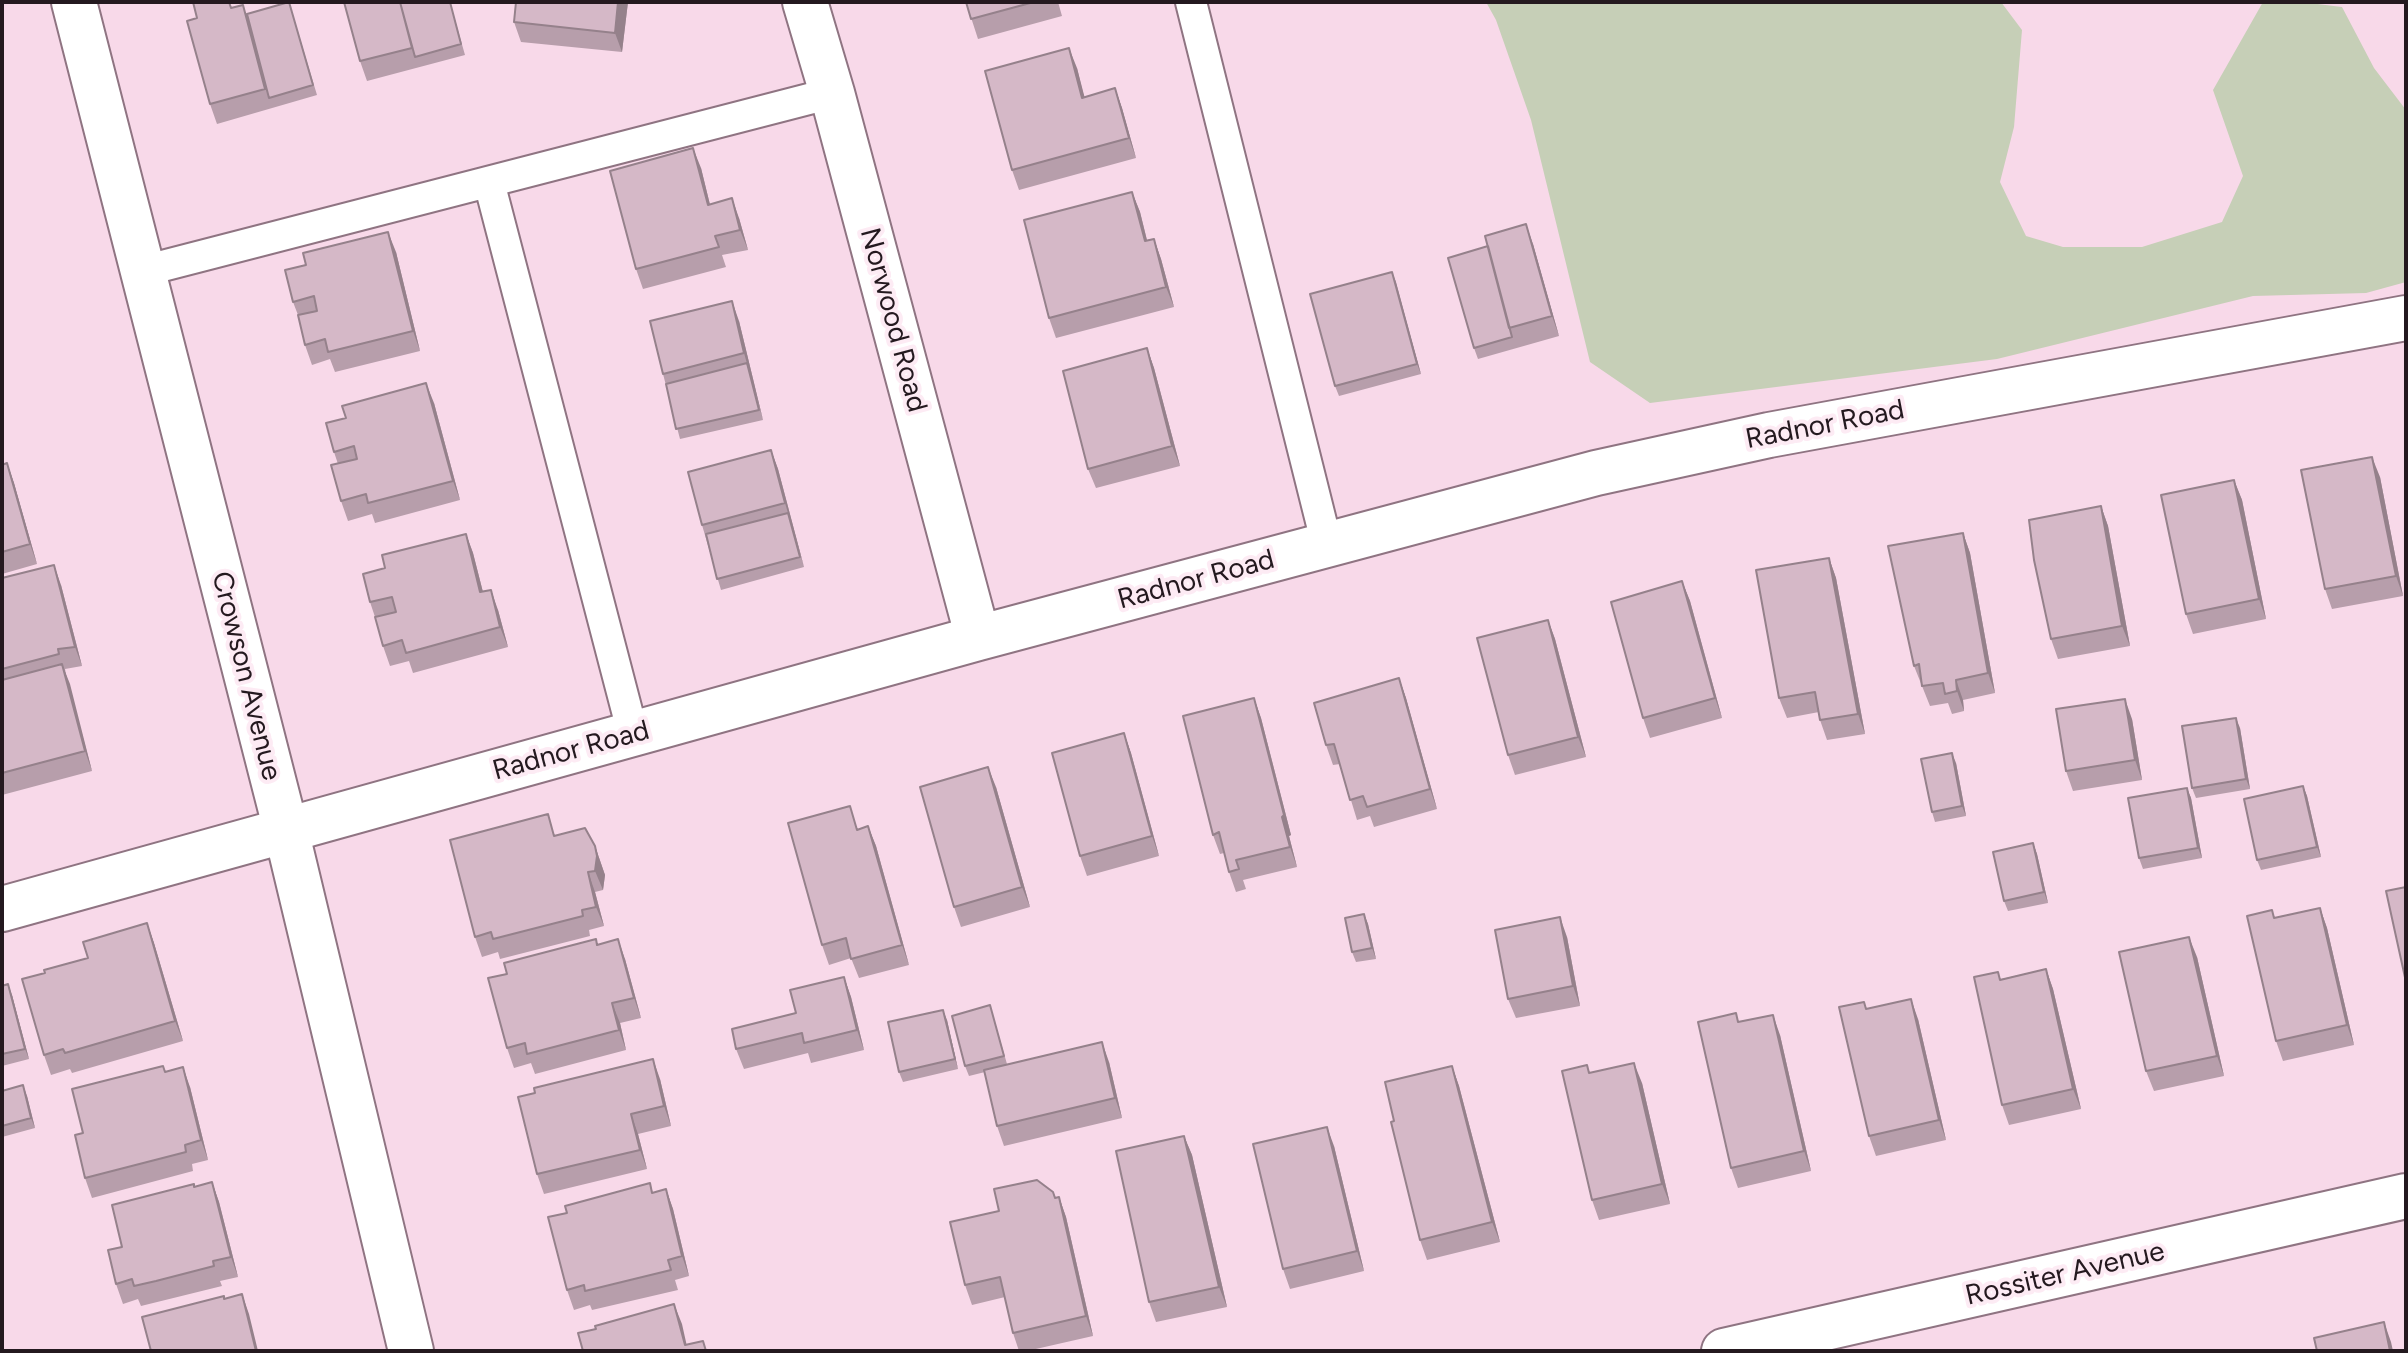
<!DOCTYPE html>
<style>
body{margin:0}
#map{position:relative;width:2408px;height:1353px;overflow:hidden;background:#f8d9e9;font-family:Figtree,sans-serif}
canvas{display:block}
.frame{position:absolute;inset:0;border:4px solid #24191f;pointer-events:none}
</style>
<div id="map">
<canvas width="2408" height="1353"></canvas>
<div class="frame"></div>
</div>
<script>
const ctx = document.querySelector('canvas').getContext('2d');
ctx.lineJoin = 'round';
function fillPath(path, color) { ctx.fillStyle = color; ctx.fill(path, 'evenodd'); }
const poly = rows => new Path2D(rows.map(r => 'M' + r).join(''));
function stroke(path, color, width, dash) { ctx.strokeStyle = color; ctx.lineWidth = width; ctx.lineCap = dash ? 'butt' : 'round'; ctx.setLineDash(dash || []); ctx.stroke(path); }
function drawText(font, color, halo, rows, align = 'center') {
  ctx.font = font + ' Figtree,sans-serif'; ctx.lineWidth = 8; ctx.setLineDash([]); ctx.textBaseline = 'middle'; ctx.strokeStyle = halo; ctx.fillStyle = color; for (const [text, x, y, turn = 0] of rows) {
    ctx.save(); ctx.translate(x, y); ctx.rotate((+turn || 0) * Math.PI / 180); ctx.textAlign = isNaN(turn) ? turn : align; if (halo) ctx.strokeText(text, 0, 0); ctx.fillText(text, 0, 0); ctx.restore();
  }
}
fillPath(poly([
 [1486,2,2001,2,2022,30,2014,127,2000,182,2026,236,2063,247,2142,247,2222,222,2243,176,2213,90,2263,2,2301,2,2342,7,2374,68,2406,110,2406,282,2366,293,2253,296,1997,359,1650,403,1590,362,1531,120,1496,20]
]), '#c6cfb7');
const service = poly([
 [1191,2,1327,545],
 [489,182,633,734],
 [143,271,832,93]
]);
const minor = poly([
 [74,2,286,830,411,1351],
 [805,2,832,93,978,638],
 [2,909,978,638,1596,473,1769,435,2406,318],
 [1724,1351,2406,1196]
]);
stroke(service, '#8f7482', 34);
stroke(minor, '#8f7482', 48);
stroke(service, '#fff', 30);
stroke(minor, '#fff', 44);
fillPath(poly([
 [289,2,317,95,217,124,210,104,232,8,247,14],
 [344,2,450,2,465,55,367,81,360,61],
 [516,2,628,2,622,52,521,42,514,22],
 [966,2,1058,2,1062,16,978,39],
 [1077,68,1084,97,1115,88,1122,108,1136,158,1019,190,1012,170],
 [701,168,710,205,739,218,748,250,722,255,726,267,643,289,636,269],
 [1132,192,1140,212,1147,240,1154,239,1161,259,1174,307,1056,338,1049,318],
 [1533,244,1559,336,1478,359,1474,348],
 [396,252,420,351,335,372,330,359,312,365,305,345,298,315,293,302],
 [1392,272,1421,374,1339,396,1335,386],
 [739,321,763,420,680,439,663,374],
 [1147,348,1154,368,1180,466,1096,488,1088,469],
 [434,403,460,500,375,523,372,514,348,521,341,501,338,464,334,452],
 [771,450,778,469,804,567,721,590,702,525],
 [7,463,14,483,37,564,2,574,2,465],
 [2380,477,2403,596,2332,609,2325,589],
 [2234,480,2242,500,2266,619,2193,634,2186,614],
 [2101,506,2108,526,2130,646,2058,659,2051,639],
 [1963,533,1970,553,1995,693,1963,700,1964,711,1952,714,1948,703,1930,706,1914,666],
 [466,534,473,553,483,592,498,610,508,647,413,673,409,661,390,666,383,646,375,617,370,602,385,568],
 [1829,558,1836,578,1865,734,1827,740,1820,720,1819,712,1787,718,1779,698],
 [2,578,61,585,82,666,65,669,66,674,92,771,2,795],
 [1682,581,1690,601,1722,718,1650,738,1643,718],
 [1548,620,1555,639,1586,757,1515,775,1508,755],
 [1399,678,1406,698,1437,809,1374,827,1370,816,1357,820,1340,764,1333,765,1326,745],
 [1254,698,1261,718,1291,835,1289,836,1297,867,1243,880,1246,889,1236,892,1229,872,1224,853,1220,854,1213,835],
 [2132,719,2142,780,2073,791,2066,771],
 [2240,728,2250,789,2196,798,2192,788],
 [1124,733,1131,753,1159,856,1087,876,1080,856],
 [1956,763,1966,816,1935,822,1932,812],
 [2303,786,2307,796,2321,857,2261,870,2257,860],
 [996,787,1030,907,961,927,954,907],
 [2187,788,2191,798,2202,858,2143,869,2139,858],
 [868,826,876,846,909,965,859,978,851,958,829,965,822,945,858,829],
 [556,836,595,846,605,875,603,890,595,892,604,926,589,930,590,936,500,959,498,952,482,957,475,937],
 [2033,843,2037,854,2048,903,2008,911,2004,901],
 [2320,908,2327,928,2354,1045,2283,1061,2276,1041,2275,918],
 [1364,914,1368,924,1376,959,1356,962,1352,952],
 [147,923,154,943,183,1041,72,1073,70,1069,51,1075,44,1055,45,973,88,958],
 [1567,937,1580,1006,1516,1018,1508,999],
 [596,939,598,945,625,959,641,1018,620,1023,626,1050,535,1074,531,1063,514,1068,507,1048,507,974],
 [2197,957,2224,1076,2154,1091,2146,1071],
 [2046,969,2053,989,2081,1109,2009,1125,2002,1105,2001,979],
 [844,977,851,997,864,1050,811,1063,808,1053,744,1069,736,1049,796,1013],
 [2,986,12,995,29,1059,2,1066],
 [990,1005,1007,1064,1109,1062,1122,1118,1004,1146,997,1126,985,1072,969,1076,965,1066],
 [1867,1009,1918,1019,1946,1140,1876,1156,1869,1136],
 [947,1020,958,1069,903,1082,899,1072],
 [1740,1022,1780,1035,1811,1171,1738,1188,1731,1168],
 [1452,1066,1459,1086,1500,1242,1427,1260,1420,1240,1394,1121],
 [165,1071,190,1087,208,1160,192,1164,193,1171,92,1198,85,1178,83,1133],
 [1590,1073,1642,1083,1670,1204,1599,1220,1592,1200],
 [660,1079,671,1126,638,1134,647,1169,544,1194,537,1174],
 [2,1091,27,1096,35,1128,2,1137],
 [1184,1136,1192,1155,1227,1307,1156,1322,1149,1302],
 [1334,1146,1364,1271,1290,1289,1283,1269],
 [212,1182,219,1202,238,1277,220,1281,222,1286,141,1306,138,1299,123,1304,116,1284,122,1247,195,1187],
 [650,1183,653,1193,666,1189,673,1209,689,1276,675,1280,678,1290,592,1310,590,1305,574,1310,567,1290,567,1213],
 [1059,1197,1066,1217,1093,1336,1027,1351,1019,1351,1013,1333,1005,1297,972,1305,965,1285,1055,1198]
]), '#b79eab');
fillPath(poly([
 [618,2,628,2,622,52,615,33],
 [1069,48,1077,68,1090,118,1082,98],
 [1115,88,1122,108,1136,158,1129,138],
 [693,148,701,168,715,225,708,205],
 [1132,192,1140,212,1152,261,1145,241],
 [732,198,739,218,748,250,740,230],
 [1526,224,1533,244,1559,336,1552,316],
 [388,232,396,252,420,351,413,331],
 [1154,239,1161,259,1174,307,1166,287],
 [1392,272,1396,282,1421,374,1417,364],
 [732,301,739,321,763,420,744,353],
 [1147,348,1154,368,1180,466,1172,446],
 [426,383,434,403,460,500,453,481],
 [771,450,778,469,804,567,785,503],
 [2372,457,2380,477,2403,596,2396,576],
 [7,463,14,483,37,564,30,544],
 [2234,480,2242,500,2266,619,2259,599],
 [2101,506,2108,526,2130,646,2122,626],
 [1963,533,1970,553,1995,693,1988,673],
 [466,534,473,553,488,612,480,592],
 [1829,558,1836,578,1865,734,1858,714],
 [54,565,61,585,82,666,75,647],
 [1682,581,1690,601,1722,718,1715,698],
 [491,590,498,610,508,647,500,627],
 [1548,620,1555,639,1586,757,1578,737],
 [62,664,70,684,92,771,85,751],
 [1399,678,1406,698,1437,809,1430,789],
 [1956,680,1963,700,1964,711,1957,691],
 [1254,698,1261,718,1291,835,1289,836,1297,867,1290,847,1282,817],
 [2125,699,2132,719,2142,780,2135,760],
 [2236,718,2240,728,2250,789,2246,779],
 [1124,733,1131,753,1159,856,1152,836],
 [1952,753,1956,763,1966,816,1962,806],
 [988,767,996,787,1030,907,1022,887],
 [2303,786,2307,796,2321,857,2317,847],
 [2187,788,2191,798,2202,858,2198,848],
 [868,826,876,846,909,965,902,945],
 [2033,843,2037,854,2048,903,2044,892],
 [595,846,605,875,603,890,595,871],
 [588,872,595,892,604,926,596,907],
 [2320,908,2327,928,2354,1045,2347,1025],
 [1364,914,1368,924,1376,959,1372,948],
 [1560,917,1567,937,1580,1006,1573,986],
 [147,923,154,943,183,1041,175,1021],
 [2189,937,2197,957,2224,1076,2217,1056],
 [618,939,625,959,641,1018,634,998],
 [2046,969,2053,989,2081,1109,2073,1089],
 [844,977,851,997,864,1050,857,1030],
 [8,984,12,995,29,1059,25,1049],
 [1911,999,1918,1019,1946,1140,1939,1120],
 [612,1003,620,1023,626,1050,619,1030],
 [943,1010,947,1020,958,1069,955,1059],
 [1773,1015,1780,1035,1811,1171,1804,1151],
 [1102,1042,1109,1062,1122,1118,1115,1098],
 [653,1059,660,1079,671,1126,664,1106],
 [1634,1063,1642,1083,1670,1204,1662,1184],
 [1452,1066,1459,1086,1500,1242,1492,1222],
 [183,1067,190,1087,208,1160,201,1140],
 [23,1085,27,1096,35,1128,31,1118],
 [631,1114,638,1134,647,1169,640,1150],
 [1327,1127,1334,1146,1364,1271,1357,1251],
 [1184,1136,1192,1155,1227,1307,1219,1287],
 [212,1182,219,1202,238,1277,231,1257],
 [666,1189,673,1209,689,1276,682,1256],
 [1059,1197,1066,1217,1093,1336,1086,1316],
 [242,1294,249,1314,258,1351,256,1351],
 [674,1304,682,1324,688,1351,687,1351],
 [2384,1322,2391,1342,2393,1351,2390,1351]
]), '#95818b');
const building = poly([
 [193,2,229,2,231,8,243,5,265,89,210,104,187,21,197,18,193,2],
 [289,2,313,85,269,98,247,14,289,2],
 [344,2,400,2,412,48,360,61,344,2],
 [400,2,450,2,461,44,415,57,400,2],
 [516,2,618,2,615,33,514,22,516,2],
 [966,2,1034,2,971,19,966,2],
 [1069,48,1082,98,1115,88,1129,138,1012,170,985,71,1069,48],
 [693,148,708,205,732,198,740,230,715,236,719,247,636,269,610,171,693,148],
 [1132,192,1145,241,1154,239,1166,287,1049,318,1024,220,1132,192],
 [1526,224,1552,316,1509,328,1485,236,1526,224],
 [388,232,413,331,328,352,325,339,305,345,298,315,317,311,314,296,293,302,285,270,306,265,303,253,388,232],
 [1488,246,1512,337,1474,348,1448,258,1488,246],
 [1392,272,1417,364,1335,386,1310,294,1392,272],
 [732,301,744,353,663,374,650,321,732,301],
 [1147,348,1172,446,1088,469,1063,371,1147,348],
 [747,363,759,410,676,429,666,384,747,363],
 [426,383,453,481,368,503,366,494,341,501,331,465,357,459,354,446,334,452,326,423,346,418,342,406,426,383],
 [771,450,785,503,702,525,688,472,771,450],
 [2372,457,2396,576,2325,589,2301,470,2372,457],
 [7,463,30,544,2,552,2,465,7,463],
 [2234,480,2259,599,2186,614,2161,495,2234,480],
 [2101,506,2122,626,2051,639,2034,560,2029,520,2101,506],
 [788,513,800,557,717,579,706,534,788,513],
 [1963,533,1988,673,1956,680,1957,691,1945,694,1943,683,1922,686,1919,664,1914,666,1888,546,1963,533],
 [466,534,480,592,491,590,500,627,406,653,402,640,383,646,375,617,396,612,392,597,370,602,363,574,385,568,382,555,466,534],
 [1829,558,1858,714,1820,720,1815,692,1779,698,1756,570,1829,558],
 [54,565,75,647,58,649,59,654,2,669,2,578,54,565],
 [1682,581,1715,698,1643,718,1611,602,1682,581],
 [1548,620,1578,737,1508,755,1477,638,1548,620],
 [62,664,85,751,2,773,2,680,62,664],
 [1399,678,1430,789,1367,807,1363,796,1350,800,1334,744,1326,745,1314,703,1399,678],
 [1254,698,1284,815,1282,817,1290,847,1236,860,1239,869,1229,872,1219,832,1213,835,1183,716,1254,698],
 [2125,699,2135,760,2066,771,2056,709,2125,699],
 [2236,718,2246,779,2192,788,2182,726,2236,718],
 [1124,733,1152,836,1080,856,1052,753,1124,733],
 [1952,753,1962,806,1932,812,1921,759,1952,753],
 [988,767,1022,887,954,907,920,787,988,767],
 [2303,786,2317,847,2257,860,2244,799,2303,786],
 [2187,788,2198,848,2139,858,2128,798,2187,788],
 [850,806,857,830,868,826,902,945,851,959,846,938,822,945,788,823,850,806],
 [548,814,554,836,585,828,595,846,597,856,595,871,588,872,596,907,582,910,583,916,493,939,491,932,475,937,450,840,548,814],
 [2033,843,2044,892,2004,901,1993,852,2033,843],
 [2406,887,2406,982,2386,891,2406,887],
 [2320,908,2347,1025,2276,1041,2247,916,2272,910,2274,918,2320,908],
 [1364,914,1372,948,1352,952,1345,918,1364,914],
 [1560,917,1573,986,1508,999,1495,930,1560,917],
 [147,923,175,1021,65,1053,63,1049,44,1055,22,979,45,973,44,970,88,958,83,942,147,923],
 [2189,937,2217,1056,2146,1071,2119,952,2189,937],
 [596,939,597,945,618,939,634,998,612,1003,619,1030,527,1054,525,1043,507,1048,488,978,507,974,504,963,596,939],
 [2046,969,2073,1089,2002,1105,1974,977,1998,972,2000,980,2046,969],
 [844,977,857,1030,804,1043,802,1033,736,1049,732,1029,796,1013,790,990,844,977],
 [8,984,25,1049,2,1054,2,986,8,984],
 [1911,999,1939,1120,1869,1136,1839,1007,1864,1002,1866,1009,1911,999],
 [990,1005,1004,1056,965,1066,952,1016,990,1005],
 [943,1010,955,1059,899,1072,888,1022,943,1010],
 [1736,1013,1738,1022,1773,1015,1804,1151,1731,1168,1698,1022,1736,1013],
 [1102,1042,1115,1098,997,1126,984,1070,1102,1042],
 [653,1059,664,1106,631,1114,640,1150,537,1174,518,1097,535,1093,534,1088,653,1059],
 [1634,1063,1662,1184,1592,1200,1562,1071,1587,1065,1589,1073,1634,1063],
 [163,1066,165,1072,183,1067,201,1140,185,1145,186,1152,85,1178,75,1135,83,1133,72,1089,163,1066],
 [1452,1066,1492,1222,1420,1240,1391,1122,1394,1121,1385,1082,1452,1066],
 [23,1085,31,1118,2,1126,2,1091,23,1085],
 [1327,1127,1357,1251,1283,1269,1253,1144,1327,1127],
 [1184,1136,1219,1287,1149,1302,1116,1151,1184,1136],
 [1037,1180,1053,1192,1055,1198,1059,1197,1086,1316,1013,1333,1000,1277,965,1285,950,1222,999,1211,994,1189,1037,1180],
 [212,1182,231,1257,213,1261,214,1266,156,1281,134,1286,132,1279,116,1284,108,1250,122,1247,112,1205,194,1184,194,1187,212,1182],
 [650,1183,652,1193,666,1189,682,1256,668,1260,671,1270,585,1291,584,1285,567,1290,548,1217,567,1213,565,1206,650,1183],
 [242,1294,256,1351,151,1351,142,1317,224,1296,224,1299,242,1294],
 [674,1304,685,1345,703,1341,706,1351,583,1351,578,1333,596,1329,595,1326,674,1304],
 [2384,1322,2390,1351,2317,1351,2314,1338,2384,1322]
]);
fillPath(building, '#d5b8c7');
stroke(building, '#95818b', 2);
drawText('28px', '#24191f', '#fdebf4', [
 ["Norwood Road",893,320,75],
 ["Radnor Road",1825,425,-11],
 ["Radnor Road",1196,580,-15],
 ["Crowson Avenue",246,676,76],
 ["Radnor Road",571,751,-15],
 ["Rossiter Avenue",2065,1274,-13]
]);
</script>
